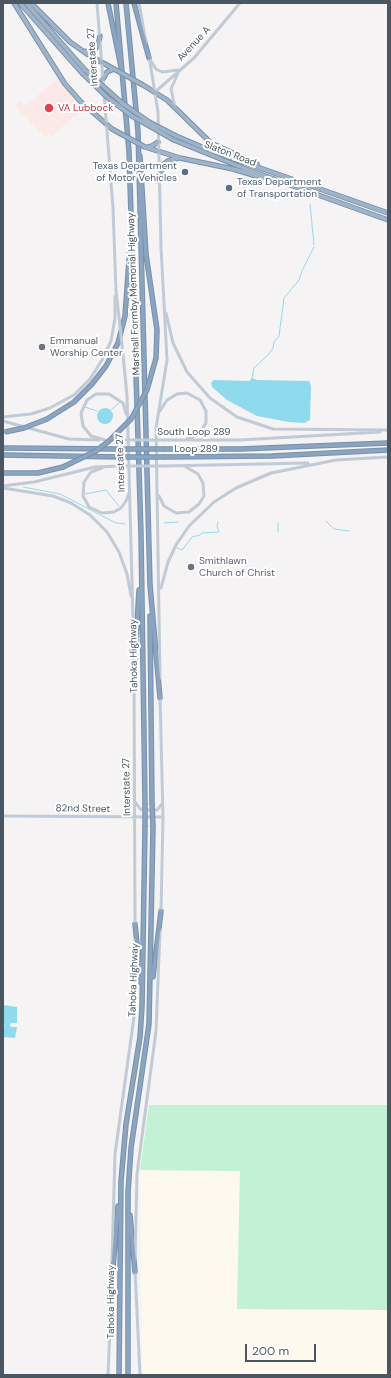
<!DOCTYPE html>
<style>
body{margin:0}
#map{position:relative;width:391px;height:1378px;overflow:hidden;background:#f5f3f3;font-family:"DM Sans",sans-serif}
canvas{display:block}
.frame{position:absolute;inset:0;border:4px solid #4a5661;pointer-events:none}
.scale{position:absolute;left:245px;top:1344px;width:71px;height:18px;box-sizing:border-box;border:2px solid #4a5661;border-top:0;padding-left:5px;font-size:12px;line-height:14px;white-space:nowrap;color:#4a5661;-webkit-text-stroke:3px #fff;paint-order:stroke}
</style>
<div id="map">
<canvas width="391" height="1378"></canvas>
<div class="frame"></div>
<div class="scale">200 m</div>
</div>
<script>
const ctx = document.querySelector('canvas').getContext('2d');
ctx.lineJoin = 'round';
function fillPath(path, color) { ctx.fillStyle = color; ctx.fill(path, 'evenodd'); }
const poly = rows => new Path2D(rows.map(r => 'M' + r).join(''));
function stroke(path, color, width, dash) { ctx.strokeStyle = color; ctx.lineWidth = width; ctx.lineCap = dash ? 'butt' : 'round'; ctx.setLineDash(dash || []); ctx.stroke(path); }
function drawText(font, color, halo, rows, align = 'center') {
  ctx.font = font + ' "DM Sans",sans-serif'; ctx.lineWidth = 4; ctx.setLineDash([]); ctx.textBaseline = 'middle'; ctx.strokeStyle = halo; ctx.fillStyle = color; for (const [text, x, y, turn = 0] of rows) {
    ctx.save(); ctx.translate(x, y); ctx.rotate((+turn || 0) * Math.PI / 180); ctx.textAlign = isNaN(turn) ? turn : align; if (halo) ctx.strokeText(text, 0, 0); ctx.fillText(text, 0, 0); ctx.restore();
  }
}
fillPath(poly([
 [140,1170,240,1171,237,1309,388,1310,388,1375,142,1375]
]), '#fdf9ef');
fillPath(poly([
 [57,79,80,103,78,107,81,110,52,136,49,134,45,137,15,106,21,101,26,106]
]), '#fce8e6');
fillPath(poly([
 [149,1105,388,1105,388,1310,237,1309,240,1171,140,1170]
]), '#c3f1d5');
fillPath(poly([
 [252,378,257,380,309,381,311,386,310,420,304,423,289,422,257,416,227,400,212,387,211,383,214,380,249,381],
 '97 416a8 8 0 1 1 16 0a8 8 0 1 1-16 0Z',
 [3,1005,17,1007,17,1023,11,1023,10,1025,11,1027,17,1027,15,1038,3,1037,3,1027,5,1025,3,1024]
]), '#90daee');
stroke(poly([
 [310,204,314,245],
 [252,378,254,368,268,355,273,348,274,342,279,336,284,298,299,280,302,271,314,247],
 [85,407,97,411],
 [111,410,119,403],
 [23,487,60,494,116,523,125,524],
 [85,494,106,490,119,506],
 [326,521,334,529,349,531],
 [164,523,178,522],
 [278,523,278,532],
 [177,548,182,550,192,537,200,535,202,533,219,532,217,526,218,522]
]), '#90daee', 1);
const trunk = poly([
 [14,3,65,84,81,102,112,129],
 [20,3,82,73],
 [26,3,85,70],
 [31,3,70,42,87,54,114,69],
 [83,51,89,52,95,49,98,45,100,36],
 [103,79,107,72,114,69],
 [143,85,167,100,211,143,257,164],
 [176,136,209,150,388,213],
 [174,140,243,168,388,220],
 [145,147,180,158,233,169,273,181],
 [148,147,152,146,158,142],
 [159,181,163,165,168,161,178,158]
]);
const motorway = poly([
 [108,3,122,72],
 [116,3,129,151,141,534,145,803],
 [126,3,138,131,150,585,160,698],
 [134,3,149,58],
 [140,156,146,254,157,330,156,358],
 [47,419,74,402,92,384,106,366,118,343,125,316,130,246],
 [3,448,119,449],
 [165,449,240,449,388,443],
 [3,455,120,457],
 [165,457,272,456,388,450],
 [3,473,38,473,63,467],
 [150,616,152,803],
 [134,677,139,590],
 [135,924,141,983],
 [153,977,161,911],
 [130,1215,135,1272],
 [112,1280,118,1206],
 [119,1375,121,1181,126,1124,140,1037,142,1007,145,827],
 [128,1375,128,1193,131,1148,149,1024,153,827]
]);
stroke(trunk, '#7690ad', 5.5);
stroke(motorway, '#7690ad', 5.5);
stroke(poly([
 [97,3,113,208,116,291,120,326],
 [139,3,146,43],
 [149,56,158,112,161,247,167,360,156,428,160,678],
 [151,61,156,69,162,72,178,70],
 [155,92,194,58,240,3],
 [175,107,171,89,178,73],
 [166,313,173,343,187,372,210,398,237,417,273,429,388,430],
 [123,355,127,396,134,657],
 [160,411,167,400,177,394,187,393,200,400,206,411,206,423,199,434,187,439],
 [3,417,31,414,50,408,74,395,90,379,102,360,111,341,115,318,115,296],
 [3,421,69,439,99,440],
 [105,440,91,436,83,426,81,413,87,400,96,394,109,394,123,403,126,414],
 [110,440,120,440],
 [164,440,240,440,380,432],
 [336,460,388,457],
 [165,466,308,463],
 [102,468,91,472,84,482,83,496,89,507,102,513,114,512,121,508,126,501,129,493],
 [3,486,34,482,95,467,121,466],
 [3,488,53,496,71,503,90,515,107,532,119,552,127,574,131,596],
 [159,496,164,506,176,513,189,512,199,504,204,496,203,483,198,474,186,467],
 [161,588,168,562,176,545,189,526,214,502,236,488,271,473,336,460],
 [134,674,135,925],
 [160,696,163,817,161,912],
 [136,803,140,809,147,810,157,810,162,804],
 [3,816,163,817],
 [135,1259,137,1174,156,1031,160,930],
 [112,1261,115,1154,134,1017,135,940],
 [135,1270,140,1375],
 [108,1375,112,1279]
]), '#c1cbd6', 3);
stroke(trunk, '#9fb4c9', 3.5);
stroke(motorway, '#8ba5c1', 3.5);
const trunkBridge = poly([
 [114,69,143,85],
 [85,70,122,103,149,122,176,136],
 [82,73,108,98,132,116,174,140],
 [112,129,145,147]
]);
const motorwayBridge = poly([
 [5,432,24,428,47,419],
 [119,449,165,449],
 [120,457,165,457],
 [63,467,96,451,109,441,131,419,147,390,156,358],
 [152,803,153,827],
 [145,827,145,803]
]);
stroke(trunkBridge, '#7690ad', 5.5, []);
stroke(motorwayBridge, '#7690ad', 5.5, []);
stroke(poly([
 [120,326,123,355],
 [120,440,164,440],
 [121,466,165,466]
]), '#c1cbd6', 3);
stroke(trunkBridge, '#9fb4c9', 3.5);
stroke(motorwayBridge, '#8ba5c1', 3.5);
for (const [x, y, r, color] of [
 [49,108,5,"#e0444e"],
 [185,172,4,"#5c6f8a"],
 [229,188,4,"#5c6f8a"],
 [42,347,4,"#6b7280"],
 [191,567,4,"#6b7280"]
]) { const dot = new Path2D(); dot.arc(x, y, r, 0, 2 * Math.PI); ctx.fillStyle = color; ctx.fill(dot); stroke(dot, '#fff', 1.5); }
drawText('10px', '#4a5661', '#fff', [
 ["Avenue A",194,44,-47],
 ["Interstate 27",93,57,-94],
 ["Slaton Road",230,154,21],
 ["Marshall Formby Memorial Highway",134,294,-92],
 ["South Loop 289",194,432],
 ["Loop 289",196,449],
 ["Interstate 27",121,463,-92],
 ["Tahoka Highway",134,656,-91],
 ["Interstate 27",127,787,-91],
 ["82nd Street",83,809,1],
 ["Tahoka Highway",134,980,-88],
 ["Tahoka Highway",111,1302,-90]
]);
drawText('10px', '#be3a42', '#fff', [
 ["VA Lubbock",58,108]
], 'left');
drawText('10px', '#4e5e75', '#fff', [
 ["Texas Department",177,166],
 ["of Motor Vehicles",177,178],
 ["Texas Department",237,182,"left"],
 ["of Transportation",237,194,"left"]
], 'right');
drawText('10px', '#5b616d', '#fff', [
 ["Emmanual",50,341],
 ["Worship Center",50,353],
 ["Smithlawn",199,561],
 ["Church of Christ",199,573]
], 'left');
</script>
